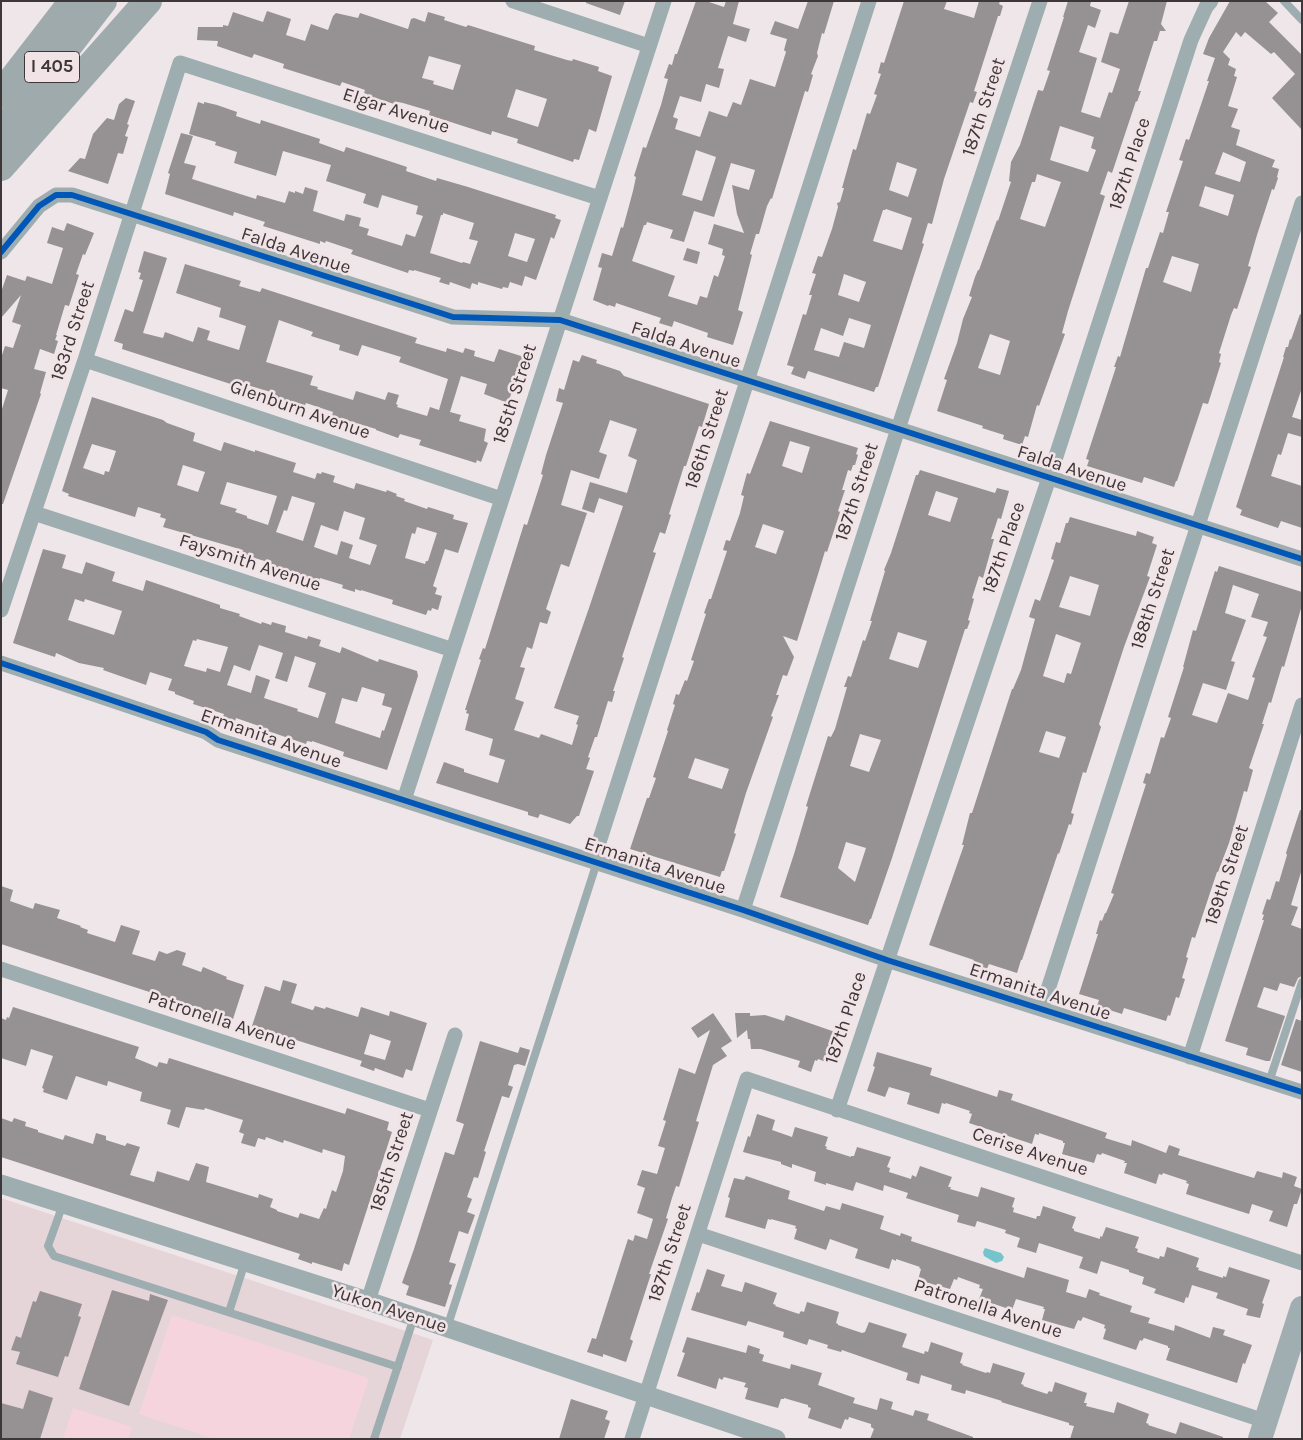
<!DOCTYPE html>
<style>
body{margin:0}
#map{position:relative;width:1303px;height:1440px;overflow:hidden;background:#eee6e8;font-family:Karla,sans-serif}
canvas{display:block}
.frame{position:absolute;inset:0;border:2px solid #3d3739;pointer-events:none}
</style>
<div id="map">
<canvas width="1303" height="1440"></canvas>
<div class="frame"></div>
</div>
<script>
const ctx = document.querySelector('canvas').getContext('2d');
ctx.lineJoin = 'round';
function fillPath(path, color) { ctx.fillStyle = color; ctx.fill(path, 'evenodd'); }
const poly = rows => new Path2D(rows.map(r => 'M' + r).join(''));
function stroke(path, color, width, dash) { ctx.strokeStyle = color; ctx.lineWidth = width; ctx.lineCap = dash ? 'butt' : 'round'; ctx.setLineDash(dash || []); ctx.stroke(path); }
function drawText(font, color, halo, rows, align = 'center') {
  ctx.font = font + ' Karla,sans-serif'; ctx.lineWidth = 5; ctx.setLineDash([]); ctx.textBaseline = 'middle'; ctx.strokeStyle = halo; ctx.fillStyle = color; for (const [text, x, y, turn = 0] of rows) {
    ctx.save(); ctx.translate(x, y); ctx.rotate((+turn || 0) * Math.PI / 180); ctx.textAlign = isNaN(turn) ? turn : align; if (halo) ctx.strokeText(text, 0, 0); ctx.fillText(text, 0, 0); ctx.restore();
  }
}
fillPath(poly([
 [1,1198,433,1340,400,1439,1,1439]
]), '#e5d5d9');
fillPath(poly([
 [172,1315,369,1378,349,1439,215,1439,139,1414],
 [73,1408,132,1427,128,1439,63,1439]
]), '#f6d4de');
fillPath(poly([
 [985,1248,1001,1253,1004,1257,1002,1261,996,1263,984,1256,983,1252]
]), '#75c3cc');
fillPath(poly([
 [586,1,625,1,620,15,586,3],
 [696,1,706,1,724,7,726,1,739,1,733,24,750,29,746,42,728,36,718,68,724,69,719,88,706,84,701,102,680,96,673,117,678,119,675,129,700,137,709,111,727,117,733,102,741,105,750,79,775,87,786,52,784,50,787,39,770,34,775,21,798,29,808,1,834,1,824,34,822,33,817,53,818,56,811,74,813,75,808,92,805,91,772,199,771,198,767,206,759,234,756,234,750,254,752,255,738,310,743,312,733,345,707,337,708,333,674,321,672,327,659,323,661,318,616,303,615,307,609,305,608,306,593,300,602,268,598,267,602,253,612,256,621,227,623,228,633,191,636,177,634,176,643,147,646,148,661,105,668,79,664,78,669,64,672,65,675,54,677,54],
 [696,150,716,157,702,201,682,195],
 [731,163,755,170,749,190,732,185,737,214,744,233,714,224,708,244,723,249,722,255,725,256,718,277,714,275,707,298,700,296,697,305,668,296,675,276,632,261,644,225,646,225,647,222,673,230,670,238,684,242,694,211,714,217],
 [904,1,947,1,944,9,974,18,979,1,1000,1,999,4,1003,6,1000,16,998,16,974,91,977,92,973,103,970,102,944,179,932,224,928,223,922,243,924,244,878,387,876,387,874,392,808,371,805,379,791,374,794,367,787,365,803,314,806,315,812,295,809,295,816,274,812,273,818,256,822,257,832,229,838,207,837,203,840,202,844,188,842,188,853,149,856,150,867,113,870,114,877,95,874,94,881,74,878,73,881,62,884,63],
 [897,162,917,169,908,197,889,190],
 [886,209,912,218,902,250,873,241,883,210,885,210],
 [844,274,866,282,859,302,838,295],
 [849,318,871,325,864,348,844,342,839,357,814,350,821,328,843,336],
 [1068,1,1091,1,1090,6,1101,10,1095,28,1088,25,1079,52,1097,58,1081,112,1100,118,1109,92,1112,93,1120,69,1101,62,1110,32,1118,34,1129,1,1167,1,1161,24,1166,31,1160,31,1157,41,1154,41,1138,91,1141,91,1137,102,1136,101,1112,173,1108,171,1100,194,1105,196,1068,311,1062,333,1065,334,1039,406,1037,405,1028,437,1025,436,1022,445,1003,439,1004,435,982,428,983,426,937,411,947,380,944,379,957,343,963,319,972,297,969,296,975,277,978,270,979,270,997,220,998,221,1011,182,1009,181,1011,162,1020,145,1038,90,1043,91,1050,71,1047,70,1064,17,1063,17],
 [1060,126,1094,137,1091,148,1096,150,1088,172,1050,160],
 [1037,174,1061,182,1045,227,1020,219,1032,182,1035,182],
 [990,334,1010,341,1000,375,978,368],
 [1230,1,1265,1,1278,13,1269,22,1302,55,1302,130,1272,98,1295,74,1274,52,1271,54,1245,32,1241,37,1236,32,1223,52,1230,59,1228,65,1236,69,1234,76,1237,77,1228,106,1238,109,1231,127,1240,130,1236,145,1275,160,1272,167,1279,169,1277,177,1278,178,1274,190,1272,189,1257,235,1248,266,1251,267,1237,309,1234,308,1231,315,1219,353,1221,354,1219,362,1221,363,1208,404,1203,403,1177,481,1176,481,1174,487,1144,477,1142,483,1087,466,1089,460,1086,459,1116,367,1114,367,1118,356,1120,357,1122,350,1146,268,1148,268,1160,232,1163,233,1169,212,1166,212,1183,161,1179,160,1186,139,1189,140,1209,81,1207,81,1215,58,1203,54,1209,38],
 [1223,152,1246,162,1240,182,1215,174],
 [1205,186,1234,195,1228,216,1199,206],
 [1172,256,1199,264,1191,292,1163,282],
 [267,11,291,19,286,35,305,41,311,24,328,30,333,16,336,13,358,18,360,13,408,29,411,19,414,18,425,22,428,12,445,17,444,20,466,27,468,25,535,46,534,50,567,60,572,61,573,59,599,67,598,71,612,76,596,132,589,129,579,160,574,159,573,162,517,143,518,139,492,131,491,135,429,115,430,111,403,103,398,102,397,105,367,95,367,94,364,93,365,90,342,82,340,86,283,68,284,64,254,54,252,58,217,46,218,41,197,40,198,27,223,27,223,25,228,26,233,12,263,22],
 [429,56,461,65,453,90,433,84,434,81,422,78],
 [516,89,547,99,538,127,507,117],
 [126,98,135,101,127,124,129,125,125,136,128,137,123,154,118,153,108,184,68,171,80,158,85,159,93,134,107,118,114,120,119,104],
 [198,102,204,104,204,102,217,105,237,112,236,116,260,124,261,120,320,139,319,143,344,152,346,147,392,162,407,167,406,171,436,181,437,178,468,187,556,215,555,218,561,220,554,239,551,237,536,280,525,276,522,286,510,282,508,288,503,287,502,289,478,282,478,285,472,283,470,289,450,282,449,285,439,282,441,278,414,270,414,271,409,270,408,273,351,254,353,250,326,241,325,243,320,241,320,244,263,226,265,222,234,212,233,216,165,194,170,174,168,173,181,133,193,136,184,163,196,166,192,179,256,199,257,195,285,203,289,191,295,193,295,191,303,194,305,187,318,191,313,211,344,221,346,214,361,218,359,226,369,229,367,235,402,246,406,234,415,237,423,216,416,214,418,206,382,195,378,208,363,203,366,194,326,181,331,165,283,151,276,176,234,163,237,152,215,145,216,142,189,134],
 [443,213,474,223,469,239,478,241,470,264,463,262,462,263,430,253,441,215,443,215],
 [515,233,535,239,527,262,508,256],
 [67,223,94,233,85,255,83,254,76,274,79,275,69,306,65,305,56,335,57,335,55,340,58,341,54,354,40,349,34,369,46,372,40,393,41,394,3,504,1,504,1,412,8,390,1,388,1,358,5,346,13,348,21,325,12,322,21,295,1,318,1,292,7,275,25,281,27,276,52,284,63,248,47,243,52,227,64,231],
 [687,248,700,252,697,264,683,260],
 [144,251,167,258,143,333,163,338,165,332,193,342,198,327,210,331,207,340,239,350,246,326,219,317,221,308,176,293,185,264,241,281,239,286,260,292,262,288,268,290,417,338,415,343,446,352,447,348,463,353,465,348,475,351,474,356,494,362,499,349,524,357,508,403,484,394,487,384,461,376,450,412,461,415,459,421,486,429,484,441,488,443,481,462,477,460,476,463,419,445,421,440,400,434,398,438,376,430,376,429,332,416,333,412,306,403,304,407,287,402,273,397,274,393,244,384,243,388,122,349,123,344,114,341,125,309,133,312,143,280,139,279,141,273,138,272],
 [279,320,313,332,311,336,340,345,339,350,358,356,362,345,401,357,399,362,448,379,439,410,430,407,427,416,397,407,398,405,396,404,399,395,388,392,385,400,356,391,353,400,317,389,318,387,310,385,313,376,266,362],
 [1300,314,1302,315,1302,388,1292,417,1302,420,1302,437,1288,433,1281,455,1278,454,1271,476,1302,486,1302,528,1281,521,1278,528,1240,515,1242,510,1236,507,1284,357,1283,357,1286,347,1288,347,1290,339,1291,340],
 [582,355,597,360,596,363,620,371,624,376,709,404,702,427,699,426,686,466,684,466,669,514,671,515,665,534,660,532,653,552,656,553,622,657,624,658,613,691,615,691,612,702,608,701,597,737,595,737,588,757,590,758,586,769,594,771,579,816,577,816,570,824,540,814,538,818,528,815,528,812,436,783,444,762,464,769,464,772,498,783,505,760,489,755,493,739,465,730,469,714,466,713,467,710,465,710,481,660,479,659,483,648,485,649,524,524,527,525,543,475,541,474,546,455,563,403,556,401,559,388,564,390,573,360,579,362],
 [610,420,637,429,628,456,637,460,627,493,590,482,582,509,594,513,599,498,623,506,589,608,554,708,579,716,576,724,578,725,572,745,541,734,539,738,514,730,524,702,515,699,525,668,520,667,527,647,532,649,540,622,547,624,551,612,546,609,561,564,569,567,587,513,561,505,571,470,599,479,607,455,599,452],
 [92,397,163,420,167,423,195,433,193,441,221,451,224,442,255,452,255,450,296,463,293,472,315,479,317,473,321,474,322,472,335,476,333,482,354,489,356,483,386,492,387,490,397,494,396,496,405,499,404,501,427,509,428,507,454,515,453,519,468,523,458,553,445,549,433,586,437,588,435,594,442,596,438,610,432,608,431,611,428,610,426,615,392,604,393,600,361,590,361,591,355,589,355,592,342,588,343,585,320,578,319,581,270,565,271,563,242,554,243,550,163,527,166,519,160,517,161,514,138,507,135,517,68,496,69,494,62,491],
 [92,444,116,451,109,472,105,471,104,475,83,468],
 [183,465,205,472,198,492,177,485],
 [227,482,277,496,268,525,247,518,247,516,235,512,237,509,220,504],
 [292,496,315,503,303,541,276,532,284,510,287,511],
 [344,511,365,518,359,539,377,545,370,565,349,558,353,545,341,541,337,555,314,547,321,525,338,531],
 [417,527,437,533,428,561,426,561,425,564,405,558,412,533,415,534],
 [770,421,858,448,856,454,858,455,855,465,853,465,851,471,848,470,842,490,845,490,838,511,840,512,827,552,825,551,819,571,797,641,783,636,794,657,787,676,783,675,776,695,779,695,771,716,773,717,746,793,734,833,736,834,724,871,722,871,720,877,630,849,647,798,649,798,656,778,653,777,668,731,667,730,675,705,673,704,676,694,679,695,685,680,687,681,694,661,691,660,706,614,704,613,709,599,711,599,727,551,723,550,726,540,730,541,740,513,744,496,741,495,747,473,750,474],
 [790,441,810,447,802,473,782,466],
 [763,524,784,531,776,554,755,547],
 [695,758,729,769,722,789,688,778],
 [920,470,995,493,997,488,1009,491,1001,519,998,518,991,539,994,539,983,578,979,576,972,598,974,599,968,620,970,621,967,629,965,629,892,858,871,919,870,919,868,925,780,897,794,854,808,807,806,806,828,736,831,737,835,729,847,687,844,687,848,676,851,677,863,640,865,641,872,621,870,621,885,571,884,570,891,553,916,475,918,475],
 [936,491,958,498,950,522,928,515],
 [898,632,927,641,918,668,889,659],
 [860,734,881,740,869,772,850,766],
 [846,842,866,848,855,882,838,868],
 [1070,517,1136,536,1137,531,1154,537,1152,543,1157,545,1147,576,1150,577,1124,647,1099,724,1101,727,1086,773,1083,772,1071,813,1074,814,1071,825,1069,824,1059,854,1058,853,1022,960,1021,960,1017,973,989,964,986,971,972,966,974,960,929,945,964,845,962,845,970,813,972,813,1012,689,1013,689,1021,670,1035,619,1029,617,1035,599,1040,601,1054,560,1051,559,1056,542,1060,543,1066,523,1068,523],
 [1070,576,1099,585,1090,616,1059,607],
 [1056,634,1081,643,1071,674,1067,673,1064,683,1043,676],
 [1046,731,1066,737,1059,758,1039,752],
 [43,549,66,555,62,568,82,574,86,562,115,572,112,581,118,583,143,591,146,580,220,605,220,608,240,614,239,616,261,624,262,622,271,625,272,622,286,626,285,632,307,639,308,636,321,640,319,646,340,653,342,647,378,662,379,659,417,671,418,676,387,770,343,756,344,752,312,741,312,742,307,741,306,744,259,728,259,726,236,718,235,721,223,717,224,714,193,704,194,701,175,694,175,692,168,690,172,679,150,672,146,685,103,670,104,668,79,663,56,653,55,657,13,643],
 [75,599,84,602,85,599,122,611,114,635,68,620],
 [197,639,228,647,220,672,207,668,206,672,184,666,193,640,196,641],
 [259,645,283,653,275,678,287,682,295,656,316,663,308,687,326,693,318,718,297,711,298,709,264,698,270,680,256,675,251,693,227,685,234,665,250,671],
 [362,687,385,694,382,705,392,708,384,731,382,730,380,738,335,723,342,698,357,702],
 [1219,566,1302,592,1302,605,1284,667,1282,666,1271,703,1269,702,1262,724,1264,724,1249,768,1253,770,1247,792,1244,791,1229,843,1218,872,1217,872,1195,938,1192,937,1186,957,1188,958,1182,978,1185,979,1179,998,1176,997,1170,1016,1168,1015,1166,1021,1124,1008,1122,1014,1097,1006,1099,1000,1079,994,1098,934,1096,934,1100,920,1102,921,1105,913,1106,913,1114,894,1111,893,1146,784,1143,783,1146,773,1150,774,1161,737,1164,738,1171,718,1168,717,1184,667,1183,667,1193,630,1196,631,1215,571,1217,572],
 [1233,585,1259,594,1251,617,1268,622,1263,636,1267,637,1252,677,1255,678,1248,700,1228,693,1217,723,1192,715,1203,683,1226,690,1235,662,1231,661,1246,620,1225,613],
 [1300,810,1302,810,1302,869,1291,905,1298,907,1291,925,1302,929,1302,976,1298,978,1294,987,1280,983,1277,991,1264,987,1257,1007,1285,1016,1270,1061,1266,1061,1246,1055,1248,1048,1225,1041,1264,920,1262,920,1264,915,1262,914,1267,899,1270,900,1276,881,1279,882,1287,855,1286,853],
 [1,886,13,890,10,901,33,909,35,903,60,910,57,918,81,926,80,927,88,930,87,933,115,942,121,925,140,931,132,954,155,961,159,951,167,954,177,950,186,953,182,965,201,972,203,967,227,977,226,979,244,985,233,1019,1,944],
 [283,980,297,984,291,1003,312,1010,313,1010,315,1006,325,1009,326,1007,358,1017,361,1007,389,1016,390,1011,427,1023,412,1071,406,1069,403,1078,375,1068,374,1071,360,1066,362,1061,252,1026,265,986,280,991],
 [370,1034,391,1041,385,1060,364,1054],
 [13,1007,139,1047,135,1058,157,1067,159,1062,167,1064,169,1058,345,1114,347,1108,389,1122,387,1130,392,1132,349,1265,344,1263,342,1271,312,1262,312,1264,298,1259,300,1254,1,1157,1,1118,12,1122,14,1118,26,1122,25,1126,38,1130,38,1132,63,1140,65,1135,93,1144,96,1133,106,1136,106,1140,125,1146,127,1143,140,1147,130,1175,154,1182,157,1171,189,1181,196,1163,209,1167,206,1182,258,1198,259,1194,273,1199,270,1207,277,1210,277,1211,298,1218,300,1213,319,1219,324,1208,326,1209,332,1190,336,1192,343,1171,345,1156,323,1149,322,1153,284,1140,283,1143,266,1137,265,1140,258,1138,255,1147,241,1143,244,1134,239,1132,243,1120,205,1108,204,1110,186,1107,179,1128,167,1124,171,1110,140,1101,142,1092,108,1081,107,1086,76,1076,67,1100,43,1092,44,1089,42,1088,53,1056,31,1049,26,1066,1,1058,1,1018,6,1020,7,1017,9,1018],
 [713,1013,732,1041,721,1048,727,1056,713,1065,696,1121,699,1122,679,1187,676,1186,672,1198,666,1218,668,1219,649,1274,651,1274,630,1339,633,1341,626,1362,603,1354,603,1357,587,1352,592,1338,596,1339,628,1239,633,1241,635,1235,647,1239,653,1219,637,1213,645,1188,637,1185,642,1170,657,1174,665,1148,658,1146,666,1121,663,1120,679,1068,695,1074,710,1030,698,1038,691,1028],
 [735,1013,750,1013,750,1016,765,1015,784,1021,786,1015,838,1033,829,1063,818,1059,817,1061,815,1060,811,1072,798,1067,800,1061,761,1049,751,1049,750,1039,748,1039,747,1030,737,1038],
 [1296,1019,1302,1021,1302,1072,1281,1065],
 [480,1041,518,1053,520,1047,530,1050,525,1066,518,1064,514,1065,508,1085,513,1087,509,1098,502,1096,484,1151,486,1152,478,1178,474,1177,467,1197,472,1199,467,1212,475,1215,468,1234,459,1231,449,1262,456,1264,449,1284,452,1285,445,1307,406,1295,409,1286,402,1283,414,1249,445,1152,454,1155,464,1124,456,1121],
 [877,1052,932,1068,930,1075,997,1097,999,1090,1013,1094,1011,1100,1107,1133,1105,1138,1131,1146,1132,1140,1166,1153,1169,1145,1180,1149,1178,1155,1254,1178,1257,1171,1282,1178,1283,1172,1297,1177,1294,1186,1302,1189,1297,1204,1294,1204,1287,1227,1269,1221,1273,1211,1252,1204,1249,1214,1186,1194,1189,1184,1186,1183,1187,1181,1163,1173,1162,1175,1159,1174,1156,1184,1124,1173,1127,1163,1124,1163,1125,1161,1102,1153,1101,1155,1097,1154,1094,1163,1062,1154,1065,1143,1063,1143,1063,1141,1039,1133,1039,1135,1035,1134,1032,1144,969,1123,972,1114,969,1113,970,1111,946,1103,945,1104,942,1103,939,1114,907,1104,910,1093,889,1087,885,1097,867,1091,875,1067,873,1066],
 [757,1114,775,1120,772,1130,792,1137,795,1127,828,1137,825,1146,827,1147,826,1149,851,1157,851,1156,854,1156,857,1147,891,1157,887,1167,890,1168,889,1172,911,1179,912,1175,916,1177,920,1166,952,1177,948,1187,951,1187,950,1189,978,1197,981,1187,1015,1198,1012,1207,1014,1208,1013,1212,1036,1219,1037,1216,1040,1216,1043,1206,1076,1217,1072,1228,1074,1229,1074,1231,1100,1239,1100,1236,1102,1237,1106,1227,1139,1237,1135,1248,1138,1249,1137,1252,1159,1259,1160,1256,1164,1257,1167,1247,1199,1258,1196,1267,1199,1268,1198,1270,1223,1278,1223,1276,1226,1277,1229,1267,1270,1280,1262,1303,1264,1304,1260,1318,1246,1315,1248,1309,1216,1298,1218,1293,1192,1285,1188,1298,1186,1297,1184,1303,1154,1293,1156,1289,1142,1284,1144,1277,1129,1272,1129,1270,1101,1261,1097,1274,1079,1268,1083,1257,1039,1243,1036,1253,1017,1247,1020,1238,1005,1233,1006,1230,977,1221,975,1227,957,1222,959,1215,906,1198,908,1193,884,1185,883,1191,856,1182,853,1191,826,1183,826,1185,814,1181,816,1172,792,1164,792,1168,781,1164,781,1162,743,1152,748,1136,750,1137],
 [746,1176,790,1191,788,1199,824,1211,826,1206,840,1210,842,1203,884,1216,880,1229,900,1236,901,1233,912,1237,911,1241,1024,1278,1027,1267,1069,1280,1066,1292,1086,1298,1089,1289,1100,1293,1099,1295,1132,1306,1130,1312,1150,1318,1148,1323,1174,1331,1175,1325,1210,1338,1213,1327,1225,1330,1223,1335,1252,1345,1245,1364,1243,1363,1237,1383,1166,1360,1170,1348,1168,1348,1168,1346,1144,1338,1142,1341,1140,1340,1136,1350,1103,1339,1106,1329,1104,1328,1105,1325,1083,1317,1081,1321,1078,1320,1074,1329,1042,1320,1045,1309,1043,1309,1044,1307,1016,1299,1012,1310,979,1299,983,1289,979,1288,980,1285,958,1277,957,1280,954,1279,950,1289,918,1280,921,1269,919,1268,920,1267,896,1259,896,1261,892,1259,889,1269,855,1258,858,1249,830,1239,826,1250,794,1239,797,1229,795,1228,796,1226,771,1219,771,1220,768,1219,765,1229,725,1217,730,1198,728,1197,734,1178,744,1180],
 [707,1269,725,1275,721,1286,742,1292,745,1282,777,1293,773,1304,776,1305,775,1306,799,1314,801,1311,804,1312,807,1302,839,1312,836,1323,838,1324,838,1325,862,1333,865,1332,869,1322,907,1334,902,1347,924,1354,925,1351,928,1352,931,1342,963,1353,960,1363,963,1364,962,1365,986,1373,987,1372,990,1373,993,1363,1025,1373,1021,1384,1024,1385,1023,1386,1047,1394,1049,1391,1052,1392,1055,1382,1087,1393,1084,1403,1087,1403,1086,1406,1114,1413,1117,1402,1149,1414,1146,1423,1149,1424,1148,1425,1176,1434,1180,1422,1223,1437,1223,1439,1070,1439,1074,1426,1069,1425,1069,1423,1001,1402,1002,1401,966,1390,965,1394,951,1390,952,1385,921,1375,919,1384,906,1380,908,1373,842,1350,841,1352,827,1348,828,1345,809,1339,807,1345,783,1337,784,1332,748,1321,746,1326,691,1310,697,1292,699,1293],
 [112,1290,149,1301,150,1294,168,1300,129,1406,79,1389],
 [40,1291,82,1304,78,1316,81,1317,68,1357,65,1356,58,1377,16,1364,20,1352,11,1350,16,1336,21,1338,33,1301,36,1302],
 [687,1337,746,1353,748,1345,760,1349,759,1353,764,1355,762,1361,790,1369,791,1364,822,1373,818,1385,855,1398,853,1403,877,1410,880,1398,893,1402,891,1409,913,1416,915,1410,929,1414,927,1420,973,1437,973,1439,870,1439,874,1429,871,1427,871,1424,849,1417,848,1420,845,1419,841,1429,808,1418,811,1408,808,1407,808,1405,784,1398,784,1399,781,1399,778,1408,745,1399,748,1388,744,1387,746,1383,724,1377,722,1380,719,1378,716,1389,677,1376,685,1353,682,1352],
 [29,1390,53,1398,40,1439,1,1439,1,1403,23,1409],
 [571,1399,608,1411,605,1419,610,1421,604,1439,559,1439]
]), '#969192');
stroke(poly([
 [1284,1,1302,20],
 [1269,1082,1302,982],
 [63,1204,48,1246,54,1256,398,1367],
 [229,1312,245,1262],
 [447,1328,597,862],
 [374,1439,414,1317]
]), '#9eadaf', 8);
stroke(poly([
 [513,1,649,46],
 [1,252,39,206,56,195,72,195,453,317,560,320,1302,559],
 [85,360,502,499],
 [34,513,453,650],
 [1,610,85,360,180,63,599,198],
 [1,663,206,732,218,740,743,910,887,960,1302,1092],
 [404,800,664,1],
 [593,861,869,1],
 [743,910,898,429,1040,1],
 [1,969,430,1110],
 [1042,1008,1302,203],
 [1190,1057,1302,705],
 [837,1110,1049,478,1191,40,1206,7,1211,1],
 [698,1234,1265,1421],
 [368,1301,455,1035],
 [632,1439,747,1079,1302,1263]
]), '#9eadaf', 15);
stroke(poly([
 [1,1184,368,1301,776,1439]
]), '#9eadaf', 19);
stroke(poly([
 [1260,1439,1302,1308]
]), '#a1aeb1', 24);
stroke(poly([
 [1,94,73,1],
 [1,133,103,1],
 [1,167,148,1]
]), '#9eaaac', 28);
stroke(poly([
 [1,252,39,206,56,195,72,195,453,317,560,320,1302,559],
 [1,663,206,732,218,740,743,910,887,960,1302,1092]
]), '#0057b8', 6);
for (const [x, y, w] of [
 [52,67,55]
]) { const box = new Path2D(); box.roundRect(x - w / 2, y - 15.5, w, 31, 4); ctx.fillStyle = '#f1e3e6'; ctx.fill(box); stroke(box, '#3d3739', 1); }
drawText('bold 18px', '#3d3739', null, [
 ["I 405",52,67]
]);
drawText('19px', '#3d3739', '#f1e3e6', [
 ["187th Street",984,107,-72],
 ["Elgar Avenue",396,111,18],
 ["187th Place",1130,164,-72],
 ["Falda Avenue",296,251,18],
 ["183rd Street",73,331,-72],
 ["Falda Avenue",686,345,18],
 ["185th Street",515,394,-72],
 ["Glenburn Avenue",300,410,19],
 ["186th Street",707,439,-72],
 ["Falda Avenue",1072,469,18],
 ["187th Street",857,492,-72],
 ["187th Place",1004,548,-71],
 ["Faysmith Avenue",250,563,18],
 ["188th Street",1153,599,-72],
 ["Ermanita Avenue",271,739,19],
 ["Ermanita Avenue",655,866,18],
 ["189th Street",1227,875,-72],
 ["Ermanita Avenue",1040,992,18],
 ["187th Place",846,1018,-72],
 ["Patronella Avenue",222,1021,18],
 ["Cerise Avenue",1030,1152,18],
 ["185th Street",392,1162,-72],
 ["187th Street",670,1253,-72],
 ["Yukon Avenue",389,1309,18],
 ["Patronella Avenue",988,1309,18]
]);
</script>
